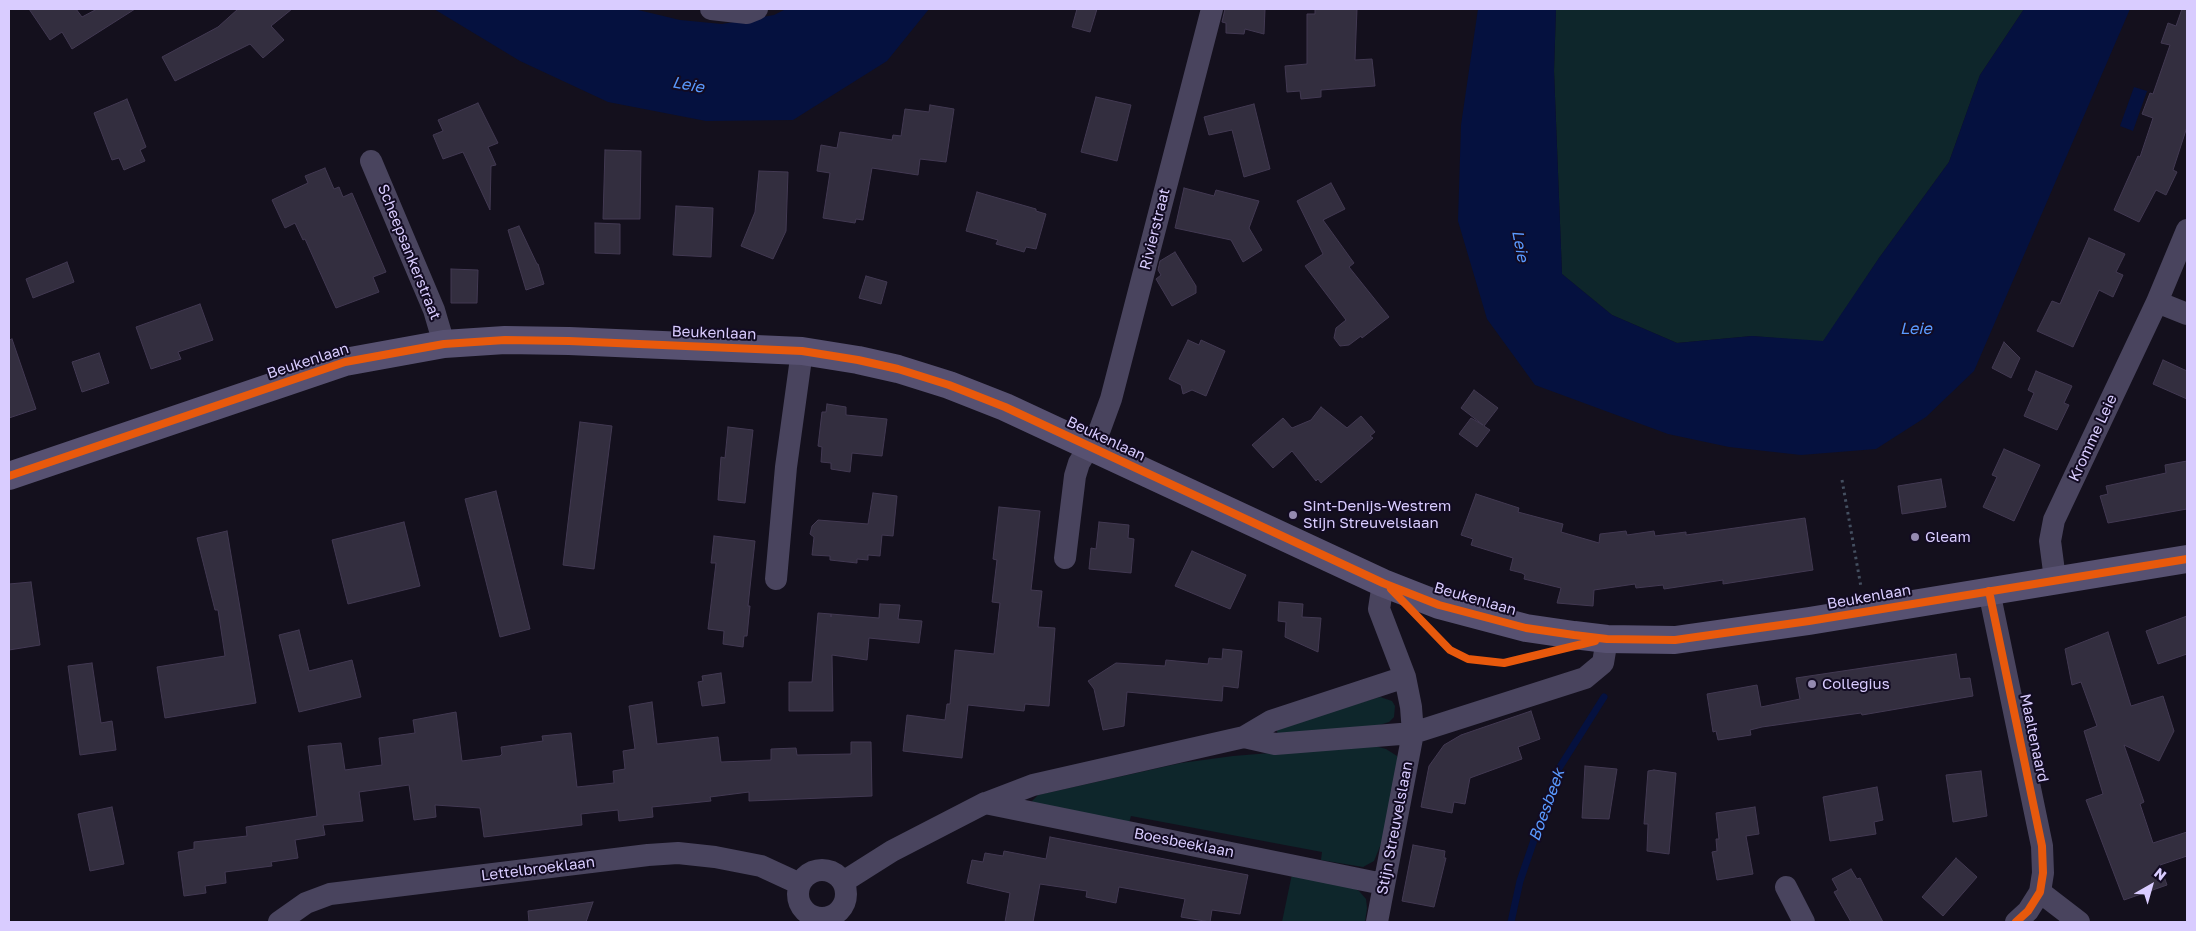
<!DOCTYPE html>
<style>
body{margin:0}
#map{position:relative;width:2196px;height:931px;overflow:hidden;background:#14101d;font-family:"Golos Text",sans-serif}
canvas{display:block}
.frame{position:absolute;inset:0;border:10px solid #d9ccff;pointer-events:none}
.north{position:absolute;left:2126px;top:861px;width:50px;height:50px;-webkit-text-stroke:4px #120b22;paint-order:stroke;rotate:38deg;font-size:14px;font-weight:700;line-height:20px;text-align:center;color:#d9ccff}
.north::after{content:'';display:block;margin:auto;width:18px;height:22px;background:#d9ccff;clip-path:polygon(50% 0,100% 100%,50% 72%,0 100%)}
</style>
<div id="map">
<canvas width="2196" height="931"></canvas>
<div class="frame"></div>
<div class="north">N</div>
</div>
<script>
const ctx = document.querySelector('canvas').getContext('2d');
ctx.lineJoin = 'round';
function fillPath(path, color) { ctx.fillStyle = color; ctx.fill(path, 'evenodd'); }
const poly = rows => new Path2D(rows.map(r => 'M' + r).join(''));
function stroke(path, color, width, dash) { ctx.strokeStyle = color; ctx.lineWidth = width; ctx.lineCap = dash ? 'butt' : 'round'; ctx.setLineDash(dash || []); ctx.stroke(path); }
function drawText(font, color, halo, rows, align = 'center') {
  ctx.font = font + ' "Golos Text",sans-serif'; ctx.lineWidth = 4; ctx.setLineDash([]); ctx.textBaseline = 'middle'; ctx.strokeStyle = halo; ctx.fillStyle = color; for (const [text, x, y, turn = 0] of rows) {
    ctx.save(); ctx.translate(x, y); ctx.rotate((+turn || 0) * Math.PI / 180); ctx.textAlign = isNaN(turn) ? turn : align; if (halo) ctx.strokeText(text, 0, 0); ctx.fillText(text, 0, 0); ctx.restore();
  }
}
fillPath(poly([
 [1556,9,2024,9,1980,75,1949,162,1879,258,1823,342,1752,336,1677,343,1612,315,1562,274,1554,71],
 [1380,697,1392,701,1395,706,1394,717,1389,722,1373,727,1278,735,1276,727],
 [1371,745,1386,749,1397,756,1398,760,1383,839,1374,861,1363,867,1321,860,1322,852,1131,816,1129,823,1033,805,1032,801,1038,795,1181,763,1233,756],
 [1292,874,1352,887,1359,891,1366,899,1367,908,1365,922,1282,922]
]), '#0e262b');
fillPath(poly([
 [434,9,634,9,680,20,722,24,774,15,786,9,929,9,887,61,793,120,706,121,608,102,520,61],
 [1478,9,1556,9,1554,71,1562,274,1612,315,1677,343,1752,336,1823,341,1879,258,1949,162,1980,75,2024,9,2130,9,1974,371,1926,417,1876,449,1801,455,1729,447,1668,434,1535,385,1487,319,1458,221,1461,125],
 [2134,87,2147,91,2133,131,2120,126]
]), '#05113f');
stroke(poly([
 [1511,922,1520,881,1558,770,1604,697]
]), '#05113f', 7);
const building = poly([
 [29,9,76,9,82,17,97,9,135,9,72,49,62,32,50,40,29,9],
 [238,9,292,9,271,26,284,40,263,58,250,44,175,81,162,57,218,27,238,9],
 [1077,9,1097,9,1090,32,1072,27,1077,9],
 [1225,9,1265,9,1264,34,1245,29,1244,34,1226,33,1226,23,1222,22,1225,9],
 [1315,9,1357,9,1355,60,1372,59,1375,86,1321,90,1321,97,1301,99,1300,91,1287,92,1285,66,1307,64,1307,14,1315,14,1315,9],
 [2182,9,2187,9,2187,127,2173,170,2177,172,2166,195,2156,190,2139,222,2114,210,2138,156,2140,157,2153,118,2142,114,2150,93,2153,94,2170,45,2161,43,2168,23,2176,26,2182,9],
 [1096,97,1131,105,1117,161,1081,152,1096,97],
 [127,99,146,147,140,150,145,161,124,170,119,158,112,160,94,113,127,99],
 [478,103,498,143,488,147,496,165,491,166,490,210,463,152,443,159,433,135,443,131,438,120,478,103],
 [1254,104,1270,169,1244,177,1232,130,1209,135,1204,117,1254,104],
 [930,105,954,109,946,162,920,159,918,175,872,168,863,220,856,219,855,223,823,218,830,173,817,171,821,145,837,148,840,132,892,140,893,135,901,136,905,109,929,112,930,105],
 [605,150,641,151,640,219,603,219,605,150],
 [325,168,334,189,339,187,343,197,352,193,386,272,373,277,379,292,336,308,305,239,303,240,295,223,285,228,272,200,308,183,305,176,325,168],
 [759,171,788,172,786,231,773,259,741,246,755,212,759,171],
 [1331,183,1345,209,1323,220,1354,263,1349,267,1389,317,1362,338,1361,336,1349,345,1340,346,1334,338,1336,328,1346,320,1305,266,1323,254,1297,201,1331,183],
 [1184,188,1214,196,1216,190,1259,201,1249,228,1262,250,1243,262,1231,240,1175,228,1184,188],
 [977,192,1036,209,1036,211,1046,214,1036,249,1026,247,1024,252,996,244,998,240,966,231,977,192],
 [676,206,713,208,711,257,673,255,676,206],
 [595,223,620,224,620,254,595,253,595,223],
 [519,226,537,264,538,264,544,284,526,290,508,230,519,226],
 [2089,238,2125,254,2116,272,2123,275,2113,297,2099,290,2073,347,2037,331,2052,301,2060,304,2089,238],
 [1175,252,1196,286,1196,293,1172,306,1156,279,1161,275,1158,270,1160,261,1175,252],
 [67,262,74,282,33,298,26,279,67,262],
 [451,269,478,270,477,303,451,303,451,269],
 [866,276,887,282,881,304,859,298,866,276],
 [200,304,213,340,178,352,181,359,151,369,136,327,200,304],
 [12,339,36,409,9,418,9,340,12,339],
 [1188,340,1199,345,1201,340,1225,351,1206,396,1192,390,1183,394,1181,385,1169,379,1188,340],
 [2004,342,2020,358,2011,378,1992,368,2004,342],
 [99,353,109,383,82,392,72,362,99,353],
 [2163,360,2187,371,2187,399,2153,384,2163,360],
 [2036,371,2072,386,2064,403,2069,405,2057,430,2024,416,2034,393,2028,390,2036,371],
 [1474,390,1498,408,1484,426,1490,430,1477,447,1459,434,1471,418,1483,425,1461,408,1474,390],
 [827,404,846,407,846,415,887,419,882,456,852,453,850,472,831,469,831,463,821,462,822,447,818,446,822,412,826,412,827,404],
 [1321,407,1347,428,1361,416,1375,432,1370,436,1373,438,1321,483,1318,479,1316,481,1292,451,1273,468,1252,445,1283,418,1292,428,1311,420,1321,407],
 [580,422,612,426,594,569,563,565,580,422],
 [728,427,753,430,745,503,718,500,721,457,725,458,728,427],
 [2004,449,2040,465,2014,521,1983,507,1997,477,1992,475,2004,449],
 [2187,461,2187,509,2108,523,2100,496,2108,494,2106,486,2166,473,2165,465,2187,461],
 [1941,479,1946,507,1902,514,1898,486,1941,479],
 [496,491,530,629,500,637,465,499,496,491],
 [873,493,897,496,893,536,882,535,880,556,868,555,868,560,857,559,857,563,830,560,830,556,812,555,814,537,810,534,812,526,818,520,868,524,873,493],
 [1476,494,1519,508,1518,512,1563,524,1561,532,1599,543,1600,534,1626,531,1627,535,1654,531,1655,536,1686,532,1686,535,1805,518,1813,570,1723,584,1723,580,1664,589,1663,585,1636,588,1635,584,1594,590,1593,606,1557,603,1561,588,1524,579,1525,575,1522,573,1510,570,1513,558,1471,545,1473,539,1461,535,1476,494],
 [999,507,1040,511,1031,590,1042,591,1038,627,1055,628,1049,706,1025,704,1024,711,968,705,962,758,903,751,907,715,945,720,947,704,950,704,955,650,994,654,1000,603,992,602,997,560,993,559,999,507],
 [404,522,420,586,348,604,332,540,404,522],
 [1099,522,1129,525,1128,538,1134,539,1131,573,1089,569,1091,548,1096,549,1099,522],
 [227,531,256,703,165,718,157,667,225,656,218,610,215,610,197,538,227,531],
 [714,536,755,541,748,606,750,606,747,636,744,636,743,647,723,644,724,631,708,629,716,563,711,563,714,536],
 [1192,551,1246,575,1230,609,1175,586,1192,551],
 [31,582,40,645,9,650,9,584,31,582],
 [1279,602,1303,604,1302,617,1321,618,1318,652,1285,637,1286,622,1278,621,1279,602],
 [880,604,900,605,898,619,922,621,919,643,869,638,867,660,832,655,833,711,789,711,789,682,812,682,818,613,831,614,831,617,831,614,879,618,880,604],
 [2187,616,2187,654,2158,664,2146,631,2187,616],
 [299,630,309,671,352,660,361,697,299,712,279,635,299,630],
 [2108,632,2131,706,2163,696,2174,731,2159,761,2124,745,2144,802,2140,804,2153,843,2187,832,2187,856,2160,865,2167,885,2124,900,2086,800,2103,794,2084,731,2097,726,2081,682,2072,685,2065,649,2108,632],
 [1223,649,1242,651,1238,688,1223,686,1222,701,1127,692,1124,726,1103,730,1094,689,1088,681,1116,663,1165,666,1166,660,1208,664,1209,658,1222,659,1223,649],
 [1956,654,1960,679,1970,678,1973,696,1862,715,1861,713,1762,727,1750,730,1751,735,1718,740,1716,731,1713,732,1707,694,1757,685,1761,707,1800,699,1796,678,1956,654],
 [92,663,101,723,112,721,116,750,80,755,68,666,92,663],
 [721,673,725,703,702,706,698,682,703,681,702,676,721,673],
 [652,702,657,744,718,737,721,762,771,760,771,749,796,748,797,755,851,754,851,742,871,742,872,796,749,801,749,792,710,797,711,801,652,807,653,817,619,821,618,810,581,814,582,825,484,837,480,808,435,805,436,817,414,820,409,785,359,792,363,821,323,825,325,835,295,840,298,858,271,862,272,866,225,872,226,883,205,886,206,893,184,896,178,852,194,849,194,842,247,836,246,827,317,816,308,746,341,743,345,770,382,765,379,738,415,733,413,720,456,712,462,761,500,756,502,754,501,747,543,741,542,736,571,733,577,787,614,783,613,771,625,769,623,751,635,749,629,706,652,702],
 [1531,711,1540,739,1518,747,1522,759,1470,778,1465,804,1454,802,1452,813,1421,807,1429,766,1444,745,1461,735,1531,711],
 [1585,766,1617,769,1609,819,1582,818,1585,766],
 [1654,770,1676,773,1669,854,1647,851,1648,824,1644,824,1648,771,1654,770],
 [1981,771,1987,816,1953,822,1946,775,1981,771],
 [1877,787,1883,820,1874,822,1876,834,1830,841,1823,797,1877,787],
 [112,807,124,864,90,871,78,814,112,807],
 [1755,807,1759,834,1746,836,1753,874,1717,880,1712,852,1717,851,1716,839,1719,839,1716,813,1755,807],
 [1050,837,1248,875,1240,914,1212,910,1210,922,1181,917,1185,899,1119,887,1116,903,1086,897,1087,891,1040,884,1033,922,1005,922,1010,893,967,883,972,860,983,862,985,853,1003,856,1004,851,1046,859,1050,837],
 [1413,845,1445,851,1444,858,1446,858,1434,907,1402,901,1413,845],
 [1956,858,1977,877,1943,916,1922,897,1956,858],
 [1851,869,1857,879,1860,878,1883,922,1851,922,1834,892,1838,890,1832,879,1851,869],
 [593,902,586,922,529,922,528,911,593,902]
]);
fillPath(building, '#332e3f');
stroke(building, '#423952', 1);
stroke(poly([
 [1842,480,1861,587]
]), '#444f60', 3, [2.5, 4]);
stroke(poly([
 [711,9,747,13,757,9],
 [371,161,434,310,444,344],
 [2157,302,2187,314],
 [1065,558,1075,476,1079,463,1100,429,1111,399,1212,9],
 [776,579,786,467,802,351],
 [2055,579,2050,541,2054,520,2157,302,2187,230],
 [1989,591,2042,846,2043,873,2040,892,2028,911,2016,922],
 [1244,737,1275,744,1413,733,1585,678,1603,663,1607,639],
 [986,803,1033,785,1244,737,1271,721,1405,677],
 '798 894a24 24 0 1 1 48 0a24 24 0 1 1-48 0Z',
 [843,882,892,851,985,803,1383,884],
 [1786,887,1804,922],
 [2040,892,2079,922],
 [279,922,306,903,330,894,648,855,678,853,715,857,761,866,800,884],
 [1377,922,1413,733,1411,707,1405,677,1379,609,1383,583]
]), '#49445e', 22);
stroke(poly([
 [9,476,345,362,444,344,505,340,569,341,802,351,858,360,898,369,949,385,1005,407,1383,583,1439,605,1526,628,1574,635,1607,639,1675,640,1809,621,2187,559]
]), '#575171', 28);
stroke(poly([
 [9,476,345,362,444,344,505,340,569,341,802,351,858,360,898,369,949,385,1005,407,1383,583,1439,605,1526,628,1574,635,1607,639,1675,640,1809,621,2187,559],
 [1391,589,1450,650,1468,659,1504,663,1595,641],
 [1989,591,2042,846,2043,873,2040,892,2028,911,2016,922]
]), '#e8590c', 8);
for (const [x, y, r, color] of [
 [1293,515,5,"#948ab0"],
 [1915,537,5,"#948ab0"],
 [1812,684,5,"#948ab0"]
]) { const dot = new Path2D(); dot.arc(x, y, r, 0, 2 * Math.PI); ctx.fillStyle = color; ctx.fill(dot); stroke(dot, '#120b22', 2); }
drawText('15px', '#d9ccff', '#120b22', [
 ["Rivierstraat",1155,229,-76],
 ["Scheepsankerstraat",409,252,68],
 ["Beukenlaan",714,333,2],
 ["Beukenlaan",308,361,-18],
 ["Kromme Leie",2093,438,-65],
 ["Beukenlaan",1106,439,25],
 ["Beukenlaan",1869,597,-10],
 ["Beukenlaan",1475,599,16],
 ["Maaltenaard",2034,738,78],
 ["Stijn Streuvelslaan",1395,828,-79],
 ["Boesbeeklaan",1184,843,11],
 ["Lettelbroeklaan",538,869,-7]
]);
drawText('15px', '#d9ccff', '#120b22', [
 ["Sint-Denijs-Westrem",1303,506],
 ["Stijn Streuvelslaan",1303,523],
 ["Gleam",1925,537],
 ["Collegius",1822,684]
], 'left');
drawText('italic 16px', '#5a9aff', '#120b22', [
 ["Leie",688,85,10],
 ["Leie",1520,246,79],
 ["Leie",1916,329],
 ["Boesbeek",1547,805,-70]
]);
</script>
